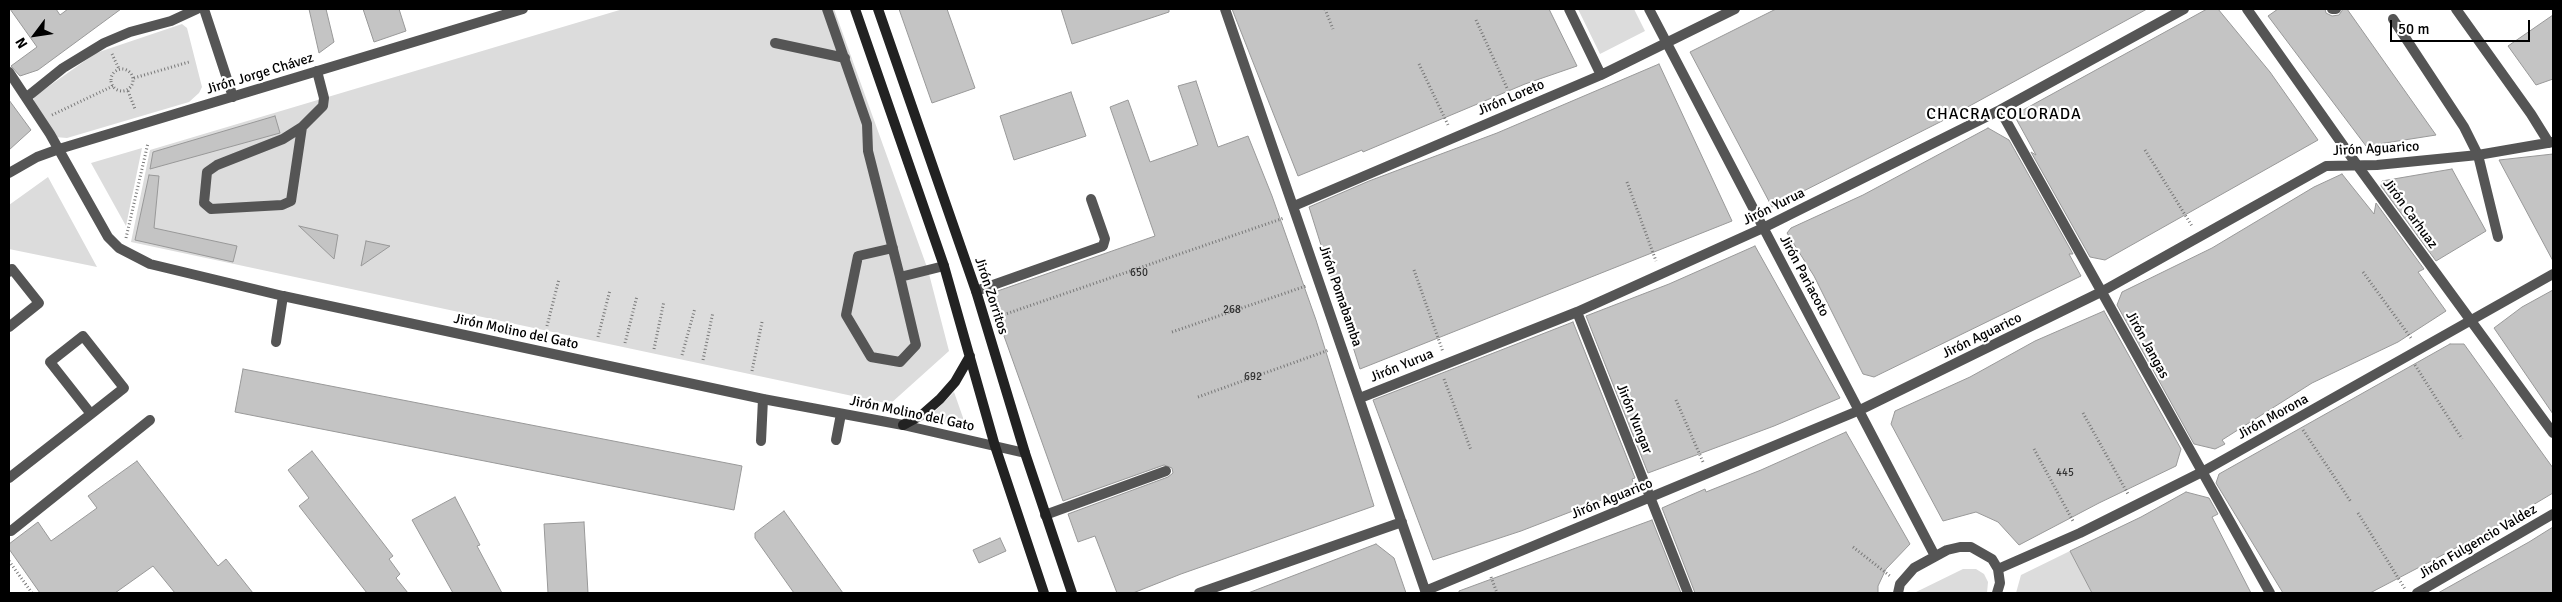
<!DOCTYPE html>
<meta charset="utf-8">
<style>
body{margin:0}
#map{position:relative;width:2562px;height:602px;overflow:hidden;background:#fff;font-family:Signika,sans-serif}
canvas{display:block}
.frame{position:absolute;inset:0;border:10px solid #000;pointer-events:none}
.north{position:absolute;left:10px;top:10px;width:50px;height:50px;-webkit-text-stroke:4px #fff;paint-order:stroke;rotate:239deg;font-size:14px;font-weight:700;line-height:20px;text-align:center;color:#000}
.north::after{content:'';display:block;margin:auto;width:18px;height:22px;background:#000;clip-path:polygon(50% 0,100% 100%,50% 72%,0 100%)}
.scale{position:absolute;left:2390px;top:20px;width:140px;height:22px;box-sizing:border-box;border:2px solid #000;border-top:0;padding-left:6px;font-size:15px;line-height:18px;white-space:nowrap;color:#000;-webkit-text-stroke:4px #fff;paint-order:stroke}
</style>
<div id="map">
<canvas width="2562" height="602"></canvas>
<div class="frame"></div>
<div class="north">N</div>
<div class="scale">50 m</div>
</div>
<script>
const ctx = document.querySelector('canvas').getContext('2d');
ctx.lineJoin = 'round';
function fillPath(path, color) { ctx.fillStyle = color; ctx.fill(path, 'evenodd'); }
const poly = rows => new Path2D(rows.map(r => 'M' + r).join(''));
function stroke(path, color, width, dash) { ctx.strokeStyle = color; ctx.lineWidth = width; ctx.lineCap = dash ? 'butt' : 'round'; ctx.setLineDash(dash || []); ctx.stroke(path); }
function drawText(font, color, halo, rows, align = 'center') {
  ctx.font = font + ' Signika,sans-serif'; ctx.lineWidth = 4.5; ctx.setLineDash([]); ctx.textBaseline = 'middle'; ctx.strokeStyle = halo; ctx.fillStyle = color; for (const [text, x, y, turn = 0] of rows) {
    ctx.save(); ctx.translate(x, y); ctx.rotate((+turn || 0) * Math.PI / 180); ctx.textAlign = isNaN(turn) ? turn : align; if (halo) ctx.strokeText(text, 0, 0); ctx.fillText(text, 0, 0); ctx.restore();
  }
}
fillPath(poly([
 [623,9,834,9,928,270,949,351,890,404,131,242,150,150],
 [1578,9,1634,9,1645,31,1600,54],
 [182,24,187,28,202,87,199,93,189,102,67,138,55,137,32,104,35,96,96,53],
 [142,148,126,226,91,163],
 [48,177,97,267,9,249,9,205],
 [954,392,967,429,931,420,930,416],
 [2070,551,2092,593,2016,593,2021,575],
 [1963,569,1976,569,1984,574,1988,582,1987,593,1914,593]
]), '#dcdcdc');
const building = poly([
 [10,9,56,9,60,15,68,9,121,9,38,70,20,76,11,66,37,47,10,9],
 [309,9,326,9,334,42,319,53,309,9],
 [363,9,399,9,406,31,374,42,363,9],
 [899,9,947,9,975,88,932,103,899,9],
 [1061,9,1169,9,1169,12,1072,44,1061,9],
 [1232,9,1549,9,1577,66,1525,84,1363,152,1362,150,1298,176,1232,9],
 [1776,9,2147,9,1942,121,1772,207,1690,52,1776,9],
 [2207,9,2218,9,2270,72,2318,140,2105,260,2090,257,2031,152,2036,155,2014,115,2207,9],
 [2278,9,2325,9,2326,13,2332,16,2339,15,2343,9,2347,9,2436,135,2366,146,2268,16,2278,9],
 [2553,15,2553,79,2536,85,2508,46,2553,15],
 [1659,64,1732,221,1360,369,1309,207,1369,181,1497,133,1659,64],
 [1196,81,1218,147,1248,136,1272,196,1316,320,1374,506,1181,574,1133,593,1117,593,1095,536,1078,542,1068,514,1168,477,1173,473,1172,468,1164,465,1063,501,989,294,1155,236,1110,107,1128,100,1150,162,1198,145,1178,86,1196,81],
 [1071,92,1086,136,1014,160,1000,116,1071,92],
 [9,100,31,130,9,150,9,100],
 [275,116,280,133,150,169,153,152,275,116],
 [1988,128,2009,140,2073,254,2069,254,2081,276,1874,377,1863,374,1814,276,1787,233,1791,228,1863,195,1988,128],
 [2553,154,2553,261,2499,160,2553,154],
 [2452,169,2486,231,2436,261,2381,186,2382,181,2452,169],
 [2342,174,2374,214,2376,203,2424,269,2418,272,2446,311,2398,342,2312,383,2222,440,2225,444,2215,449,2194,444,2117,305,2122,292,2212,248,2314,187,2342,174],
 [149,175,159,176,154,228,237,246,233,262,135,240,149,175],
 [299,226,338,235,334,259,299,226],
 [366,241,390,246,361,266,366,241],
 [1755,246,1840,398,1774,426,1648,473,1586,316,1669,284,1755,246],
 [2553,290,2553,414,2494,328,2522,307,2553,290],
 [2104,311,2181,449,2176,466,2099,503,2019,545,1998,522,1976,512,1943,521,1891,424,1895,411,1970,377,2035,341,2104,311],
 [1573,322,1635,478,1632,479,1635,487,1521,531,1433,560,1373,400,1573,322],
 [2450,344,2464,344,2553,468,2553,493,2496,527,2370,593,2283,593,2216,483,2219,474,2450,344],
 [243,369,742,466,734,510,235,412,243,369],
 [1846,432,1910,544,1886,569,1878,586,1878,593,1695,593,1662,508,1705,489,1706,492,1761,470,1846,432],
 [312,451,393,556,389,559,400,574,396,578,408,593,367,593,299,506,309,498,288,470,312,451],
 [137,461,218,566,226,559,253,593,175,593,153,566,115,593,40,593,9,549,9,544,38,522,51,541,97,508,88,496,137,461],
 [2186,492,2209,498,2218,514,2212,517,2251,593,2092,593,2070,551,2141,517,2186,492],
 [455,497,480,545,477,546,502,593,453,593,412,520,455,497],
 [784,511,843,593,794,593,755,538,755,533,784,511],
 [1652,520,1681,593,1459,593,1459,591,1652,520],
 [584,522,588,593,548,593,544,524,584,522],
 [2553,527,2553,593,2438,593,2529,542,2553,527],
 [1000,538,1006,551,979,563,973,550,1000,538],
 [1376,544,1394,558,1406,593,1248,593,1376,544]
]);
fillPath(building, '#c4c4c4');
stroke(building, '#999', 1);
stroke(poly([
 [1325,9,1333,29],
 [1476,20,1512,99],
 [112,54,119,69],
 [1419,64,1449,127],
 '111 80a11 11 0 1 1 22 0a11 11 0 1 1-22 0Z',
 [134,78,189,62],
 [128,91,135,109],
 [52,115,113,86],
 [2145,150,2192,226],
 [1627,182,1656,261],
 [126,238,148,143],
 [1414,270,1443,352],
 [2363,272,2411,338],
 [997,317,1284,218],
 [547,326,559,279],
 [1172,332,1306,286],
 [598,337,610,290],
 [625,343,637,296],
 [654,349,664,301],
 [682,355,695,308],
 [703,360,713,312],
 [2415,365,2462,439],
 [752,371,762,322],
 [1444,379,1471,450],
 [1198,397,1329,350],
 [1676,400,1703,462],
 [2083,413,2128,494],
 [2303,430,2351,502],
 [2034,449,2073,521],
 [2358,513,2405,589],
 [1853,547,1890,576],
 [9,561,32,593],
 [1491,577,1497,593]
]), '#777', 3, [1, 2.5]);
stroke(poly([
 [827,9,867,124,868,151,900,277,944,266],
 [2332,9,2336,9],
 [2393,19,2464,127,2478,155,2498,237],
 [775,43,845,58],
 [302,127,291,201,282,205,211,209,204,203,207,172,217,165,283,139,302,127,323,106,324,98,317,71],
 [893,248,858,256,846,315,871,357,900,362,916,345,900,277],
 [9,272,12,269,39,303,9,327],
 [976,291,1103,246,1105,239,1091,199],
 [276,342,283,296],
 [836,440,841,414],
 [761,441,763,399],
 [9,478,91,414,124,388,83,336,50,362,91,414],
 [1045,515,1166,471],
 [9,530,11,531,150,420]
]), '#555', 10);
stroke(poly([
 [204,9,233,97],
 [1225,9,1426,593],
 [1569,9,1601,75],
 [1649,9,1935,556],
 [2247,9,2357,165,2553,433],
 [2456,9,2531,114,2549,143],
 [9,72,50,134,108,237,119,248,150,264,283,296,763,399,903,425,1025,453],
 [27,97,63,68,104,43,130,32,171,21,197,9],
 [2000,110,2270,593],
 [9,173,37,157,59,149,523,9],
 [1294,206,1601,75,1735,9],
 [1577,312,1688,593],
 [1360,398,1577,312,1763,228,2000,110,2184,9],
 [1998,569,2080,533,2202,472,2553,274],
 [1425,591,1860,410,2101,292,2326,166,2377,165,2478,155,2553,142],
 [1199,593,1402,522],
 [1898,593,1900,584,1914,568,1947,550,1960,547,1971,547,1992,559,1998,569,2000,583,1997,593],
 [2417,593,2553,514]
]), '#555', 10);
stroke(poly([
 [855,9,944,266,995,446,1044,593],
 [878,9,976,291,1025,453,1072,593],
 [903,425,923,414,940,399,955,382,970,356]
]), '#222', 10);
drawText('11px', '#313131', null, [
 ["650",1139,273],
 ["268",1232,310],
 ["692",1253,377],
 ["445",2065,473]
]);
drawText('14px', '#000', '#fff', [
 ["Jirón Jorge Chávez",260,74,-17],
 ["Jirón Loreto",1511,98,-23],
 ["Jirón Aguarico",2376,149,-3],
 ["Jirón Yurua",1774,207,-26],
 ["Jirón Carhuaz",2410,214,54],
 ["Jirón Pariacoto",1804,276,62],
 ["Jirón Zorritos",991,296,72],
 ["Jirón Pomabamba",1340,296,71],
 ["Jirón Molino del Gato",516,332,12],
 ["Jirón Aguarico",1982,336,-26],
 ["Jirón Jangas",2147,345,61],
 ["Jirón Yurua",1402,366,-22],
 ["Jirón Molino del Gato",912,414,12],
 ["Jirón Morona",2273,417,-29],
 ["Jirón Yungar",1634,419,68],
 ["Jirón Aguarico",1612,499,-22],
 ["Jirón Fulgencio Valdez",2478,542,-30]
]);
ctx.letterSpacing = '1px';
drawText('16px', '#000', '#fff', [
 ["CHACRA COLORADA",2004,115]
]);
ctx.letterSpacing = '0px';
</script>
